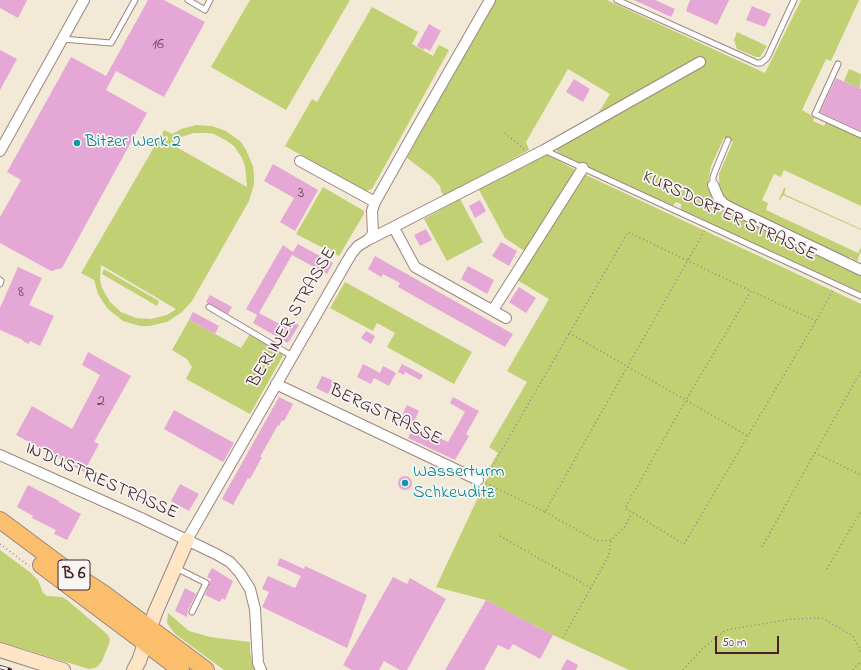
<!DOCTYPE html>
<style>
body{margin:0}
#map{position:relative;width:861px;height:670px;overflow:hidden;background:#f2ead7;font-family:"Indie Flower",sans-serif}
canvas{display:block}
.scale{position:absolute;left:715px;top:636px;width:64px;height:18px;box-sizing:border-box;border:2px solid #4a1f2b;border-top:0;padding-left:5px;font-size:12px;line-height:14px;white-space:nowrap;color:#4a1f2b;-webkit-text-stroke:3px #f6f6f2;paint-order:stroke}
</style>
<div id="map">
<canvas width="861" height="670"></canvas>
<div class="scale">50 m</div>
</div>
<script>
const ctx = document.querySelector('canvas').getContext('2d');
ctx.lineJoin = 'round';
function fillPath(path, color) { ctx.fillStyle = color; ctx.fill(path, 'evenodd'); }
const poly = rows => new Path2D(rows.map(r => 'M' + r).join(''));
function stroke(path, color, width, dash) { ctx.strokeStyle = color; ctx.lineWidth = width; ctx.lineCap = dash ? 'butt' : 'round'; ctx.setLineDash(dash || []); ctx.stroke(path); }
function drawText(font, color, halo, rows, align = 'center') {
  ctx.font = font + ' "Indie Flower",sans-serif'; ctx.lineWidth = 3.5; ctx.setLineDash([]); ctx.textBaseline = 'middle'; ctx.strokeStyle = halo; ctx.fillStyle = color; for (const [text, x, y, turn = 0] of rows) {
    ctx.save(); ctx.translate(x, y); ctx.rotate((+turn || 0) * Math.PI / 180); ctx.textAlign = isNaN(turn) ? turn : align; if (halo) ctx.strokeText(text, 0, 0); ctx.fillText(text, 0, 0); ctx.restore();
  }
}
fillPath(poly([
 [250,0,350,0,286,110,211,67],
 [494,0,607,0,765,73,801,0,859,0,831,61,826,59,802,110,814,117,813,121,824,126,826,122,861,138,861,206,784,170,781,177,774,174,762,200,768,203,766,210,858,253,861,247,861,251,857,261,850,257,849,259,735,206,725,198,719,188,719,174,733,142,724,138,711,166,708,182,711,195,721,210,861,276,861,293,681,210,681,204,676,202,672,207,561,154,557,151,555,146,705,64,698,59,599,112,610,94,568,69,526,142,529,150,444,196,441,191,440,186,432,177,407,158],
 [372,7,418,32,412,44,433,56,439,45,449,50,372,189,366,191,285,146,312,99,317,102],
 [737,32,767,46,760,57,756,57,737,49,734,40],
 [849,69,861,74,860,89,844,81],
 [196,125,212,126,226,131,241,142,246,150,253,166,254,176,254,184,249,201,192,301,182,312,167,322,149,326,140,326,123,321,108,309,103,302,98,294,94,280,81,273,164,130,172,134,181,129],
 [194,133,207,133,214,134,227,141,234,146,242,158,245,166,247,187,171,144,181,137],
 [101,265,176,309,167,315,151,319,136,318,121,312,110,302,102,288,100,280],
 [541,155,547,155,574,169,575,172,526,252,505,238,478,188],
 [584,174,861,304,861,670,629,670,553,635,486,600,436,587,488,476,486,474,498,453,489,447,527,382,507,371,549,299,517,280],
 [323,187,364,211,364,214,339,256,296,234],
 [784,188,786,188,784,194,861,229,861,230,783,195,780,200,779,200],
 [460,199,483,242,447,261,424,219],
 [104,269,159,301,157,306,102,274],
 [345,282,472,352,454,384,387,347,395,333,377,323,373,331,330,308],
 [189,320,241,348,250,334,284,354,250,414,186,379,192,367,187,359,172,350],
 [0,550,31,573,38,580,43,593,47,596,62,597,67,600,107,634,110,639,109,644,102,661,99,665,95,668,89,669,0,642],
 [168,613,189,631,210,637,250,642,250,652,255,670,224,670,175,634,167,623]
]), '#c0d073');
fillPath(poly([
 [0,0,27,0,18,18,0,8],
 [148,0,164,0,205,22,164,97,116,71,106,90,147,113,62,268,51,271,0,243,0,217,21,180,7,172,71,57,106,76],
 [634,0,655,0,675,9,671,17],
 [690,0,729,0,717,25,686,11],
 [752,6,771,14,765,27,746,20],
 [429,24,441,31,430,51,425,48,424,50,417,46],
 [0,50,17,59,0,90],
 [836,78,861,89,861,131,820,112],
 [574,79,590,89,583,102,566,92],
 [273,164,318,190,295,231,280,222,294,198,264,181],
 [480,200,486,211,475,218,469,206],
 [426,229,432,240,420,246,414,235],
 [501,242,517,251,509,266,492,256],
 [298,244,333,263,327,274,292,255,259,313,289,329,293,322,299,325,288,343,253,323,257,315,246,309,283,245,293,252],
 [375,256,513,334,505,347,398,287,400,283,383,274,381,277,368,269],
 [468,266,494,280,487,294,461,279],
 [18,267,42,278,29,305,54,316,40,346,30,341,29,344,23,341,23,340,0,330,0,308],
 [519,287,536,298,526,313,509,302],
 [210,295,232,307,228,314,206,302],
 [193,312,219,326,215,334,189,320],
 [366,331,375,336,371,344,361,338],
 [88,352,131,376,94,442,99,444,84,472,16,435,32,406,72,429,100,375,82,365],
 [363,364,380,373,383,366,396,373,389,386,374,378,371,384,357,377],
 [402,364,423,375,420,380,405,372,404,375,398,372],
 [322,376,334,381,328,394,316,388],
 [279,397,293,404,290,410,284,421,282,420,279,426,278,425,260,457,262,457,250,479,248,478,233,505,222,499,224,495],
 [453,397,479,411,466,434,469,436,455,460,408,438,414,426,448,442,465,412,450,403],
 [407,405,419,411,412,426,400,420],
 [174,410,234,443,223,462,164,429],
 '398 483a7 7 0 1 1 14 0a7 7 0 1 1-14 0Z',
 [180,484,199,494,189,511,171,501],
 [28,485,59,501,59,502,81,514,67,540,54,534,56,530,32,518,33,516,17,507],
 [280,558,304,569,305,566,367,595,347,648,262,607,269,592,262,589,268,576,295,588,301,576,277,565],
 [212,568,233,581,225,600,222,598,220,602,205,595,211,579,207,577],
 [393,577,407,584,410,578,446,599,407,670,400,670,384,661,379,670,352,670,343,665],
 [185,588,196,594,188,610,187,617,175,611],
 [486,600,553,635,540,659,513,644,509,650,498,645,484,670,445,670],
 [567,659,578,665,576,670,561,670]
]), '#e5a7d6');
const lane = poly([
 [188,0,205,10,210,0],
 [617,0,757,63,761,63,767,58,794,0],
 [62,39,111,43,135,0],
 [838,64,815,114,861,135],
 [544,150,861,296],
 [713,185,713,177,716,169,728,140],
 [0,280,1,281,0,284],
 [209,307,292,356],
 [176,568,206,583,192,612]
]);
const street = poly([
 [0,151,84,0],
 [300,161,375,202],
 [713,185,719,199,724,204,733,209,861,270],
 [394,228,415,267,506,318],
 [368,240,544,150,700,62],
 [493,310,583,168],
 [276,384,478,480],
 [0,455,141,518,216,554,230,562,240,573,250,589,255,609,258,663,261,670],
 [187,540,346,263,352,253,358,246,368,240,373,234,372,211,375,202,423,117,490,0]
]);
const secondary = poly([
 [0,650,63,670],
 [134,670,139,661,155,613,187,540]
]);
const primary = poly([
 [0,520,63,567,103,593,206,670],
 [41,565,181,670]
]);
stroke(lane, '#9e8481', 7);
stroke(street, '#9e8481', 12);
stroke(secondary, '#9e8481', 16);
stroke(primary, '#9e8481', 18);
stroke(poly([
 [505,133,525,150],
 [816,321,751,291,686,400,625,508,684,544,816,321,833,290],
 [569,333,748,436],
 [815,453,861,475],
 [486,477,628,232,751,291],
 [486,483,545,512,705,230],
 [545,512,597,541,611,540,624,528,632,513],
 [500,536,591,588],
 [0,544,29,566],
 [762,547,861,371],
 [827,569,861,511],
 [563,638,609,555,611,540],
 [683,670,703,648,726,630,792,619,822,618,853,636,861,652],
 [853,670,861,661]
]), '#9e8481', 1.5, [1, 3]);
stroke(lane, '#fff', 5);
stroke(street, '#fff', 10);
stroke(secondary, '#fde5c5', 14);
stroke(primary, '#fabe6d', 16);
const rail = poly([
 [0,667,10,670]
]);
stroke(rail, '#4a1f2b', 4);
stroke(rail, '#f6f6f2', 2.5, [8]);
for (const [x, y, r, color] of [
 [77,143,4,"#0f9aa8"],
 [405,483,4,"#0f9aa8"]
]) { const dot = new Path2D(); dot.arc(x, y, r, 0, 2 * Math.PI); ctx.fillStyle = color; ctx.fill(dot); stroke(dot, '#f6f6f2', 1.5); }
drawText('16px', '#714156', null, [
 ["16",158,45],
 ["3",301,194],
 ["8",21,293],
 ["2",101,402]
]);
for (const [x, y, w] of [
 [74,575,32]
]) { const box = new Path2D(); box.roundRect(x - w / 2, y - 15, w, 30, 3); ctx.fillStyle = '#f6f6f2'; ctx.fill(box); stroke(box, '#4a1f2b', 1); }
drawText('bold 17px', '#4a1f2b', null, [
 ["B 6",74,575]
]);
drawText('18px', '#0d838f', '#f6f6f2', [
 ["Bitzer Werk 2",85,143],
 ["Wasserturm",413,473],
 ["Schkeuditz",413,494]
], 'left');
drawText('18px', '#4a1f2b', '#f6f6f2', [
 ["KURSDORFER STRASSE",729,217,25],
 ["BERLINER STRASSE",293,318,-60],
 ["BERGSTRASSE",385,416,25],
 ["INDUSTRIESTRASSE",101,482,24]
]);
</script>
